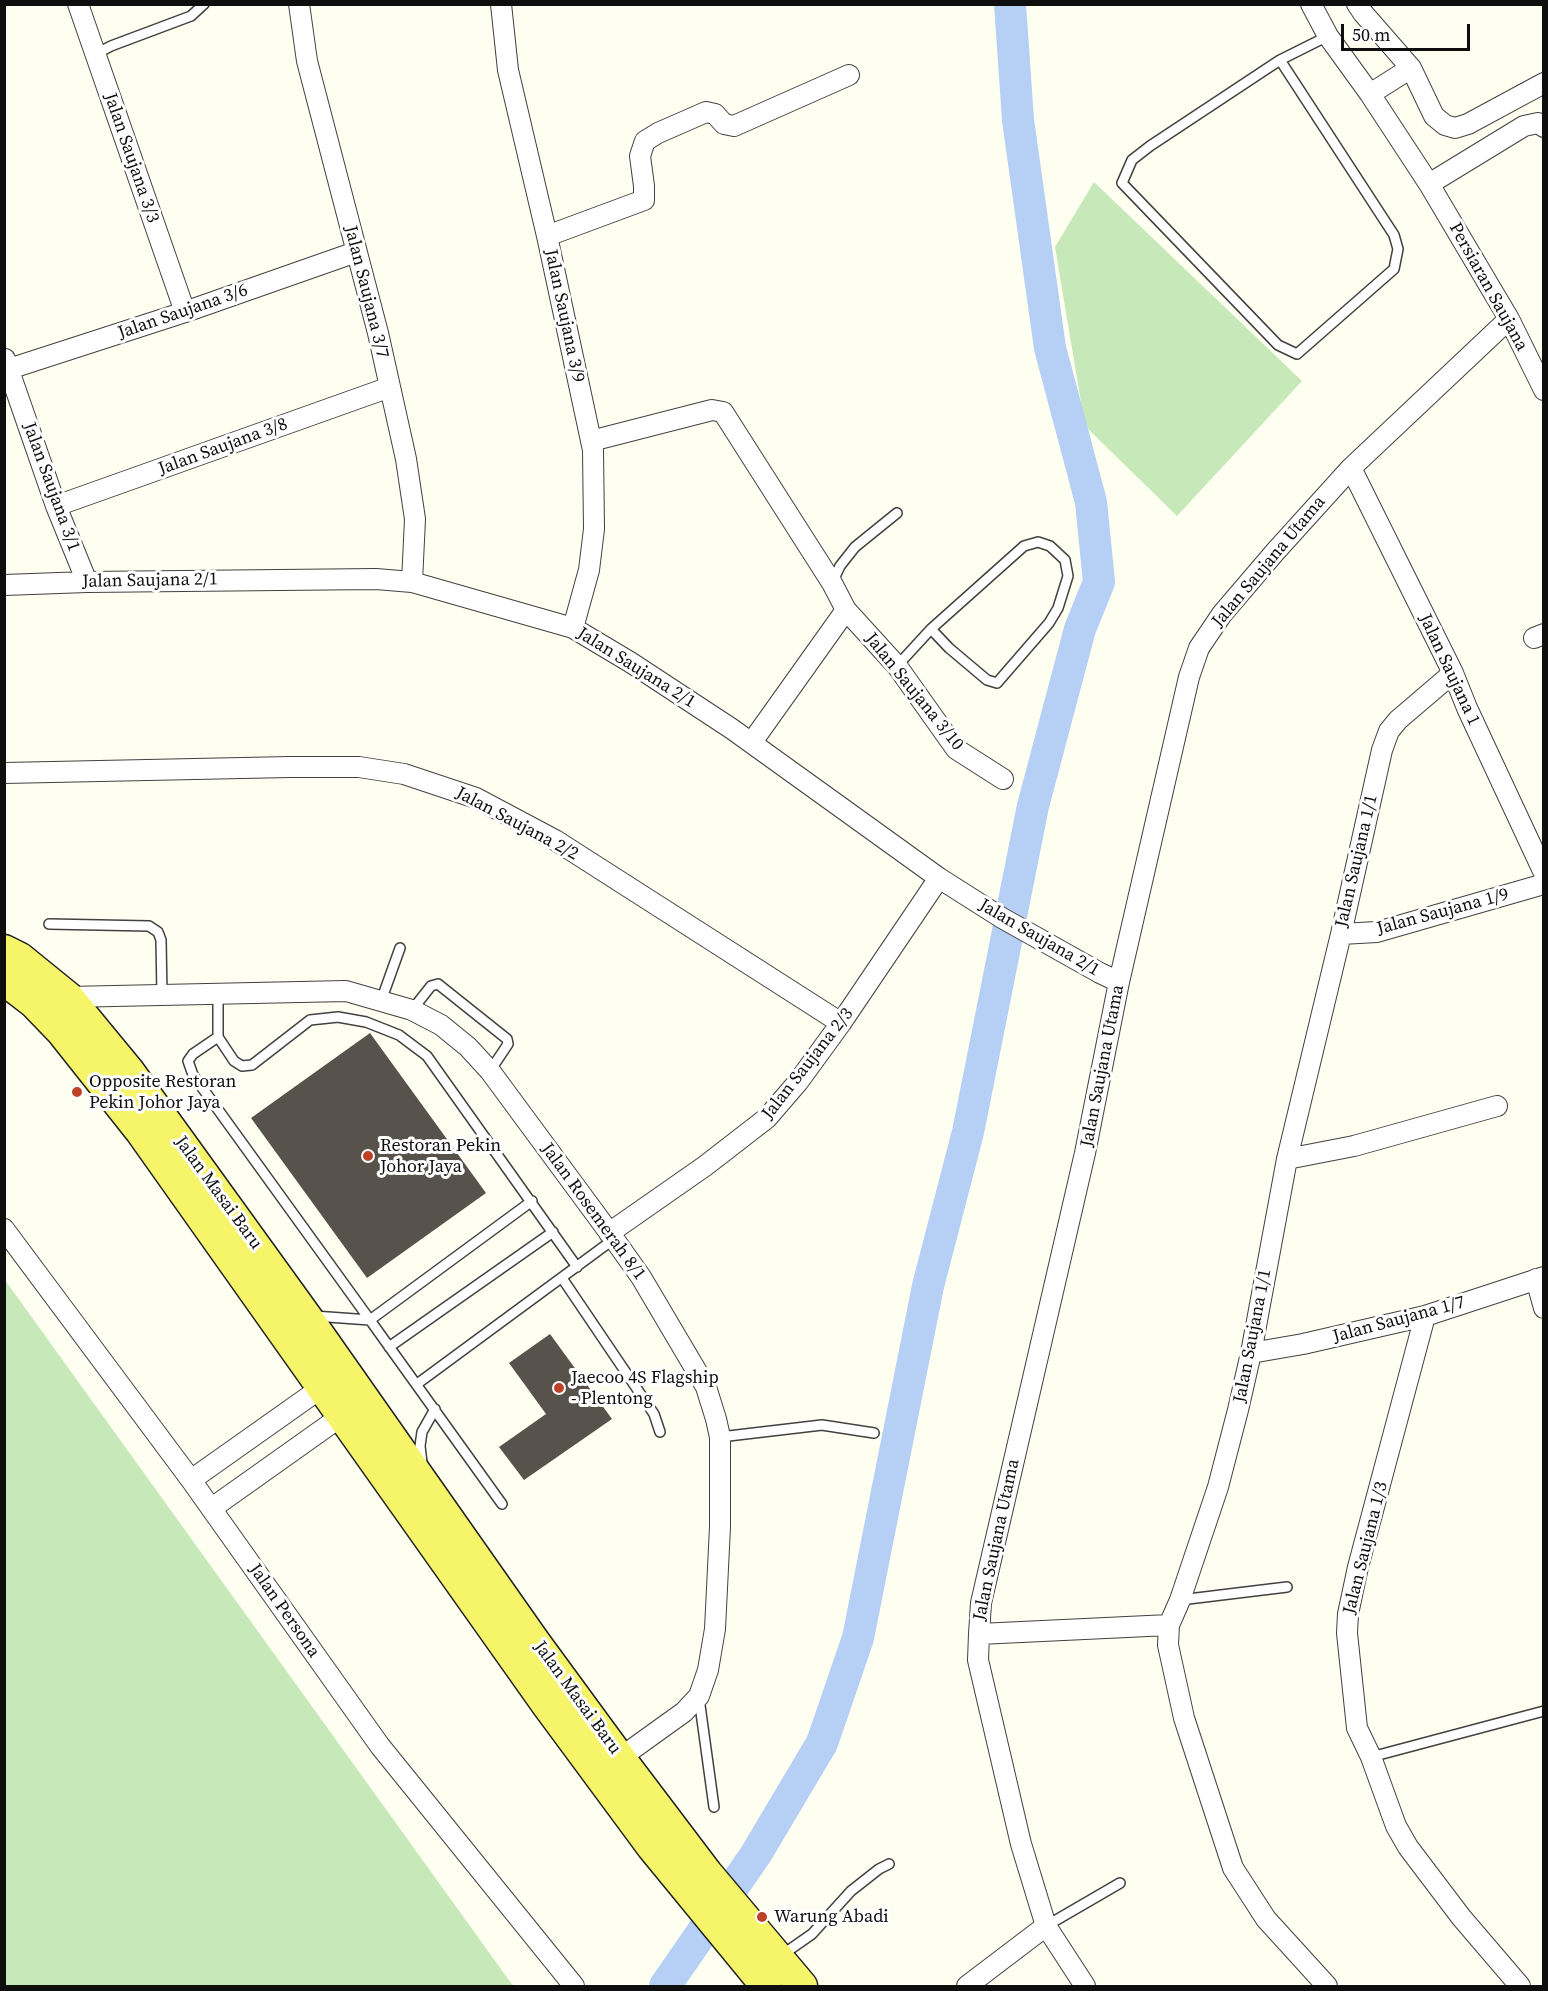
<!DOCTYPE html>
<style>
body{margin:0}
#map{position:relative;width:1548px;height:1991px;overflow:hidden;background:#fefff0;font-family:"Source Serif 4",serif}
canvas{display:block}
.frame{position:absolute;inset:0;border:6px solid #0e0e0e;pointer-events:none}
.scale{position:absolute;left:1341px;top:24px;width:129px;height:27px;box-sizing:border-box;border:3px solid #0e0e0e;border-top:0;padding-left:8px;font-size:18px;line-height:21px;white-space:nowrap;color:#0e0e0e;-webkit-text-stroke:4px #fff;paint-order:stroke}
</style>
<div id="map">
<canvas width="1548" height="1991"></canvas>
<div class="frame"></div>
<div class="scale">50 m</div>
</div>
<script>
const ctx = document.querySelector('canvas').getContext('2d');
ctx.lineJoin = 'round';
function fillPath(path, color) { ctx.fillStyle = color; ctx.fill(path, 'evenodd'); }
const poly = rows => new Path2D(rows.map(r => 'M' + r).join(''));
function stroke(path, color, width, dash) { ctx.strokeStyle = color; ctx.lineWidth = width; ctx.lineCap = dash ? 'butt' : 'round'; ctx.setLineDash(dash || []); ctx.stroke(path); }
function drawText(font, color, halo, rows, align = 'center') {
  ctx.font = font + ' "Source Serif 4",serif'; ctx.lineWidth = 6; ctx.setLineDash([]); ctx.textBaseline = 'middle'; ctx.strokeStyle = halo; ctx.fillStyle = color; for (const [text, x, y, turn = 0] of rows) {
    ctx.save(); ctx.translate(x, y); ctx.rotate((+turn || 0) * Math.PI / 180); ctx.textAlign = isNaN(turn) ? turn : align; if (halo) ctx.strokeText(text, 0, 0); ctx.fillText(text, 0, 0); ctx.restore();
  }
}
fillPath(poly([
 [1094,182,1302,381,1177,516,1085,426,1055,247],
 [5,1280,511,1983,514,1986,5,1986]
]), '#c7e9ba');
stroke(poly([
 [665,1986,756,1854,822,1743,858,1638,928,1286,968,1132,1033,806,1080,629,1099,582,1091,502,1050,348,1018,120,1010,4]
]), '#b5cff5', 32);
fillPath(poly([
 [370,1033,486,1193,367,1278,251,1118],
 [550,1334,612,1419,524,1480,499,1447,546,1414,509,1363]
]), '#57524b');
const lane = poly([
 [94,55,111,46,191,16,204,4],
 [1280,60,1394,235,1398,249,1394,269,1297,354,1278,345,1122,183,1132,160,1150,146,1280,60,1328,36],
 [832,583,840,566,855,547,897,513],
 [897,666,931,629,1024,546,1038,542,1050,546,1065,560,1068,576,1058,608,1049,623,997,683,987,680,949,648,931,629],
 [49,924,149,926,158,932,161,940,162,996],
 [218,995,218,1037,234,1061,242,1066,252,1065,310,1020,338,1017,366,1022,399,1035,427,1056,577,1267],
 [381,1001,400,948],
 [412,1010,431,986,438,984,507,1039,508,1044,490,1071],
 [218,1037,193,1054,188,1061,193,1075,370,1320,532,1201],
 [562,1278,654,1414,660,1432],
 [314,1316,370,1320,502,1504],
 [389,1347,553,1232],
 [417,1384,614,1239],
 [720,1437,822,1425,874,1433],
 [422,1463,420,1446,422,1432,435,1409],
 [1180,1600,1287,1587],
 [699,1698,714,1807],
 [1371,1757,1544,1711],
 [1046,1926,1120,1883],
 [782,1955,812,1934,851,1891,879,1869,889,1864]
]);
const street = poly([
 [78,4,185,312],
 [299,4,307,61,378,333,406,459,415,519,412,582],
 [501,4,508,70,547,236,593,450,594,529,589,570,573,628],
 [1311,4,1328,36,1370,94,1429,184,1509,319,1544,390],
 [1357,4,1363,13,1411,68,1434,116,1445,125,1455,128,1468,124,1544,83],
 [1370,94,1411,68],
 [1429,184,1524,126,1538,123,1544,127],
 [547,236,644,200,644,186,640,156,645,141,658,133,706,112,715,114,724,124,734,126,849,75],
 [5,359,56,506,87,582],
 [9,369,185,312,356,252],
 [591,441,712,410,723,412,832,583,846,610,897,666,956,749,1003,779],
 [1351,468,1453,673,1467,708,1544,873],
 [56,506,390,387],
 [4,585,87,582,376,579,412,582,573,628,630,662,732,729,939,878,1002,918,1100,973,1119,982],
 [1534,638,1544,634],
 [752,742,846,610],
 [4,773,290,767,359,767,404,774,476,798,555,840,841,1023],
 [1341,934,1377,932,1544,884],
 [68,997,346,991,412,1010,441,1025,468,1047,490,1071,614,1239,641,1277,706,1387,716,1419,720,1437,720,1527,715,1629,708,1670,699,1696,684,1712,620,1758],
 [1287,1159,1354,1146,1497,1106],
 [4,1229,191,1480,380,1746,574,1986],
 [609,1233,705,1166,767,1118,798,1082,841,1023,939,878],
 [1536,1279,1544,1308],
 [1425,1316,1358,1567,1348,1614,1347,1633,1357,1728,1371,1757,1396,1826,1408,1847,1461,1917,1520,1986],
 [1251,1353,1303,1344,1425,1316,1544,1277],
 [191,1480,331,1381],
 [212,1508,350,1410],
 [979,1634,1169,1625],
 [967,1986,1046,1926],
 [1085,1986,1046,1926,1021,1844,978,1660,979,1634,981,1603,1085,1153,1119,982,1189,677,1199,648,1222,614,1275,552,1351,468,1509,319],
 [1327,1986,1266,1919,1233,1868,1184,1718,1168,1645,1169,1625,1180,1600,1218,1487,1238,1410,1251,1353,1287,1159,1341,934,1382,750,1389,731,1398,720,1453,673]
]);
const primary = poly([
 [4,950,20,958,68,997,129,1071,306,1316,535,1642,620,1758,707,1873,802,1986],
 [4,980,34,1003,61,1031,141,1132,547,1705,652,1847,766,1986]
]);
stroke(lane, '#414141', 12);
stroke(street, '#414141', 22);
stroke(primary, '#1f1f1f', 33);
stroke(lane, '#fff', 9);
stroke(street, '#fff', 20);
stroke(primary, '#f6f468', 30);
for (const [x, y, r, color] of [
 [77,1092,6,"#bd4328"],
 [368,1156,6,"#bd4328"],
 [559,1388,6,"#bd4328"],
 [762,1917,6,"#bd4328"]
]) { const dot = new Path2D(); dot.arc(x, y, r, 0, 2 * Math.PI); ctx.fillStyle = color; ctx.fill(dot); stroke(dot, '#fff', 2); }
drawText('18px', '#0e0e0e', '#fff', [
 ["Jalan Saujana 3/3",131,158,71],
 ["Persiaran Saujana",1488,287,61],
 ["Jalan Saujana 3/7",366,292,76],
 ["Jalan Saujana 3/6",183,312,-19],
 ["Jalan Saujana 3/9",564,316,78],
 ["Jalan Saujana 3/8",223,447,-20],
 ["Jalan Saujana 3/1",51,487,70],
 ["Jalan Saujana Utama",1269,562,-50],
 ["Jalan Saujana 2/1",150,581,-1],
 ["Jalan Saujana 2/1",636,668,32],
 ["Jalan Saujana 1",1449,670,65],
 ["Jalan Saujana 3/10",914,692,51],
 ["Jalan Saujana 2/2",517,824,28],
 ["Jalan Saujana 1/1",1357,861,-77],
 ["Jalan Saujana 1/9",1443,912,-15],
 ["Jalan Saujana 2/1",1039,938,30],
 ["Jalan Saujana 2/3",808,1064,-52],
 ["Jalan Saujana Utama",1103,1066,-79],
 ["Jalan Masai Baru",218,1193,54],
 ["Jalan Rosemerah 8/1",593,1212,54],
 ["Jalan Saujana 1/7",1399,1320,-15],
 ["Jalan Saujana 1/1",1253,1336,-79],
 ["Jalan Saujana Utama",997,1540,-78],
 ["Jalan Saujana 1/3",1366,1548,-76],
 ["Jalan Persona",284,1611,55],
 ["Jalan Masai Baru",577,1698,54]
]);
drawText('18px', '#0e0e0e', '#fff', [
 ["Opposite Restoran",89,1082],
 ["Pekin Johor Jaya",89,1103],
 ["Restoran Pekin",380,1146],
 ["Johor Jaya",380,1167],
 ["Jaecoo 4S Flagship",571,1378],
 ["- Plentong",571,1399],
 ["Warung Abadi",774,1917]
], 'left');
</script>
